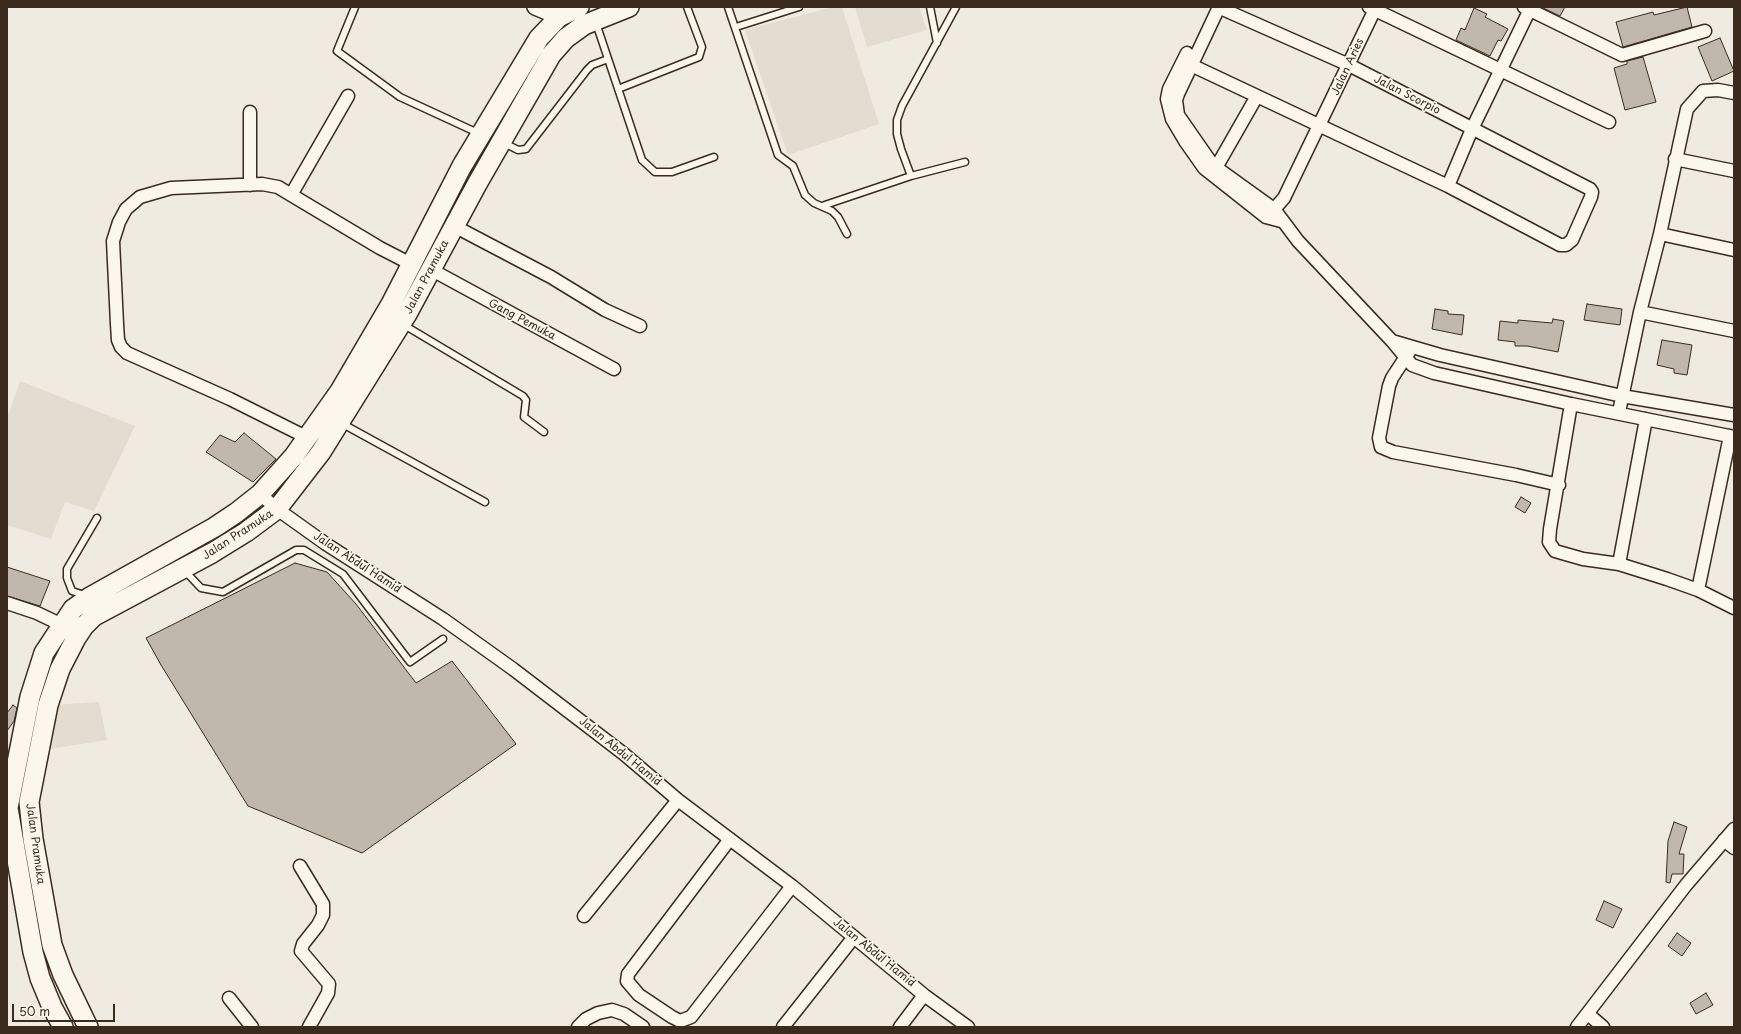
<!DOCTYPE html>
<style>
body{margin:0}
#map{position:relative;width:1741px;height:1034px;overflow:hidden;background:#f0ebe0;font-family:"Playpen Sans",sans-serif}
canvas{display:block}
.frame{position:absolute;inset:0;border:8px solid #3b2a1e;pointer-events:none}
.scale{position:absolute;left:12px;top:1004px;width:103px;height:18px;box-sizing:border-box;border:2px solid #3b2a1e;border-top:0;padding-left:5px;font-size:12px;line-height:14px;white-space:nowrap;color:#3b2a1e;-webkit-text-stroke:3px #fbf7ec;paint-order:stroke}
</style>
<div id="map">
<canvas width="1741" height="1034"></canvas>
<div class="frame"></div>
<div class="scale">50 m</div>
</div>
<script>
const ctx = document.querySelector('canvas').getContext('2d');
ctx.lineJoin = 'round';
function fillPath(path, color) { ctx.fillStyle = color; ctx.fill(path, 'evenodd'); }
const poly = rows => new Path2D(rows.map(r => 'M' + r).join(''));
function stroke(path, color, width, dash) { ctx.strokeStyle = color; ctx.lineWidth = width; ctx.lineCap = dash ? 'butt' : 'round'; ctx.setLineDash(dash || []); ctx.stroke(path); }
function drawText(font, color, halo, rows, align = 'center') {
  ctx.font = font + ' "Playpen Sans",sans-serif'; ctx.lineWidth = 3.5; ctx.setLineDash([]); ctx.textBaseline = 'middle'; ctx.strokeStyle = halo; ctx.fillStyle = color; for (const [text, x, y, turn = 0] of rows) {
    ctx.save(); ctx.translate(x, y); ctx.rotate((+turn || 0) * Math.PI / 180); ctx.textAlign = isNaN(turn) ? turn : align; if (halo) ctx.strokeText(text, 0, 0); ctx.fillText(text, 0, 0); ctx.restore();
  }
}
fillPath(poly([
 [833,7,842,7,879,124,788,155,745,30],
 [855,7,919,7,927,30,867,47],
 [20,381,135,426,94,511,65,502,51,539,7,525,7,419],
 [99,702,107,740,43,750,52,705]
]), '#e2dcd1');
const building = poly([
 [1541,7,1565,7,1560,16,1541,7],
 [1687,7,1692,27,1623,47,1616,22,1653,12,1654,15,1687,7],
 [1474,8,1487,14,1485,17,1508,29,1501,41,1498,40,1490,56,1456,40,1461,28,1465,30,1474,8],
 [1720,38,1734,71,1712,81,1698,47,1720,38],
 [1643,57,1656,102,1625,110,1614,68,1627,64,1627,61,1643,57],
 [1587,304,1622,309,1620,325,1584,320,1587,304],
 [1435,309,1448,311,1448,314,1464,315,1462,335,1432,329,1435,309],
 [1553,319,1564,321,1558,352,1527,346,1515,346,1515,342,1498,340,1500,321,1518,323,1518,320,1552,323,1553,319],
 [1662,340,1692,345,1687,375,1674,373,1674,369,1657,365,1662,340],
 [244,433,276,459,253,482,206,452,220,435,235,442,244,433],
 [1521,497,1531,503,1525,513,1515,507,1521,497],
 [295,563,327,572,356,604,416,683,452,661,516,744,362,853,248,806,161,665,146,638,295,563],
 [7,567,50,581,40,606,7,596,7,567],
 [13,705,17,708,14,721,7,731,7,713,13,705],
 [1674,822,1687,827,1679,854,1684,854,1683,874,1672,874,1670,883,1666,882,1668,841,1674,822],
 [1604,901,1622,909,1613,928,1596,920,1604,901],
 [1677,933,1691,943,1682,956,1668,946,1677,933],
 [1706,993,1713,1005,1696,1014,1690,1003,1706,993]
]);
fillPath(building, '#c0b8ad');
stroke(building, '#3b2a1e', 1);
const service = poly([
 [355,7,337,51,400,97,478,133],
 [728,7,778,155,793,166,805,195,814,203,832,211,838,217,847,234],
 [930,7,937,43],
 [596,23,642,160,655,172,672,172,714,157],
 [736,27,799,7],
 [618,89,699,57,702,47,687,7],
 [502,142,518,150,526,149,587,70,592,65,608,59],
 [911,176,901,149,897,134,897,120,902,106,956,7],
 [822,206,911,176,965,162],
 [404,325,523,396,526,400,524,417,544,432],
 [341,423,485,502],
 [184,570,201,588,223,592,296,550,304,550,343,574,410,662,443,639],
 [87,596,72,591,67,578,67,569,97,518]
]);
const minor = poly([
 [1219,7,1178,94,1176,100,1178,115,1210,161,1217,168,1274,209,1298,241,1392,341,1412,365,1434,373,1571,404,1734,437],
 [1369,7,1609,122],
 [1524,7,1622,55,1705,31],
 [1187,53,1169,89,1167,99,1172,119,1185,141,1204,168,1266,217,1281,221],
 [1185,59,1191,65,1448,186,1560,245,1566,245,1572,240,1591,197,1592,192,1590,189,1349,65,1218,7],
 [250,112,250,185],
 [1675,159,1734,171],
 [1213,173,1257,96],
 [1448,186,1472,129,1531,7],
 [291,195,348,96],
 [1269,215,1284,198,1376,7],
 [454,226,551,277,605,310,640,326],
 [1660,234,1734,250],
 [432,270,614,369],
 [1640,312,1734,331],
 [1392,341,1440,355,1622,396,1734,415],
 [1409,352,1392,378,1389,386,1379,438,1381,447,1393,452,1516,475,1559,485],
 [1571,404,1550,529,1549,542,1555,551,1583,559,1619,564,1667,579,1698,590,1734,608],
 [1619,412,1640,312,1660,234,1687,109,1703,91,1718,90,1734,93],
 [308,438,230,399,127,353,121,347,118,340,117,324,113,241,119,222,126,209,140,197,171,188,262,184,278,187,380,248,411,264],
 [260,494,277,509,326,544,443,619,513,669,624,754,678,800,792,886,924,995,968,1027],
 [1619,564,1646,419],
 [1698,590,1730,436],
 [7,603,37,613,62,625],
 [730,839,628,974,627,981,639,995,672,1017,680,1021,691,1017,792,886],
 [1724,840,1734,848],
 [300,866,323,904,323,915,318,925,303,944,301,951,329,984,328,993,309,1027],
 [584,916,678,800],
 [229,998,252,1027],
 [1588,1014,1603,1027],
 [578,1027,586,1019,598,1013,612,1010,624,1014,643,1027],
 [783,1027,854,937],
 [900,1027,924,995],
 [1577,1027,1686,885,1734,829]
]);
const tertiary = poly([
 [535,7,559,17]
]);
const primary = poly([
 [63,1027,52,1007,40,978,33,952,8,808,30,697,44,653,73,609,90,597,215,527,236,513,260,494,294,456,340,391,391,304,462,166,539,38,559,17,579,7],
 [88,1027,63,975,52,945,33,839,29,802,48,705,60,669,76,638,84,626,94,616,212,553,246,532,277,509,321,452,407,314,477,184,551,55,566,38,584,25,629,7]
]);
stroke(service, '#3b2a1e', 9);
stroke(minor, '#3b2a1e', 15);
stroke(tertiary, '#3b2a1e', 18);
stroke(primary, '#3b2a1e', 22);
stroke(service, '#fbf7ec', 6);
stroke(minor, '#fbf7ec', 12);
stroke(tertiary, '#fbf7ec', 15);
stroke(primary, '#fbf7ec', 19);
drawText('11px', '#3b2a1e', '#fbf7ec', [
 ["Jalan Aries",1348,67,-65],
 ["Jalan Scorpio",1407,95,27],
 ["Jalan Pramuka",427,277,-62],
 ["Gang Pemuka",522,320,28],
 ["Jalan Pramuka",238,535,-33],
 ["Jalan Abdul Hamid",357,563,33],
 ["Jalan Abdul Hamid",620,752,39],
 ["Jalan Pramuka",35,844,82],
 ["Jalan Abdul Hamid",874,953,39]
]);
</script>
